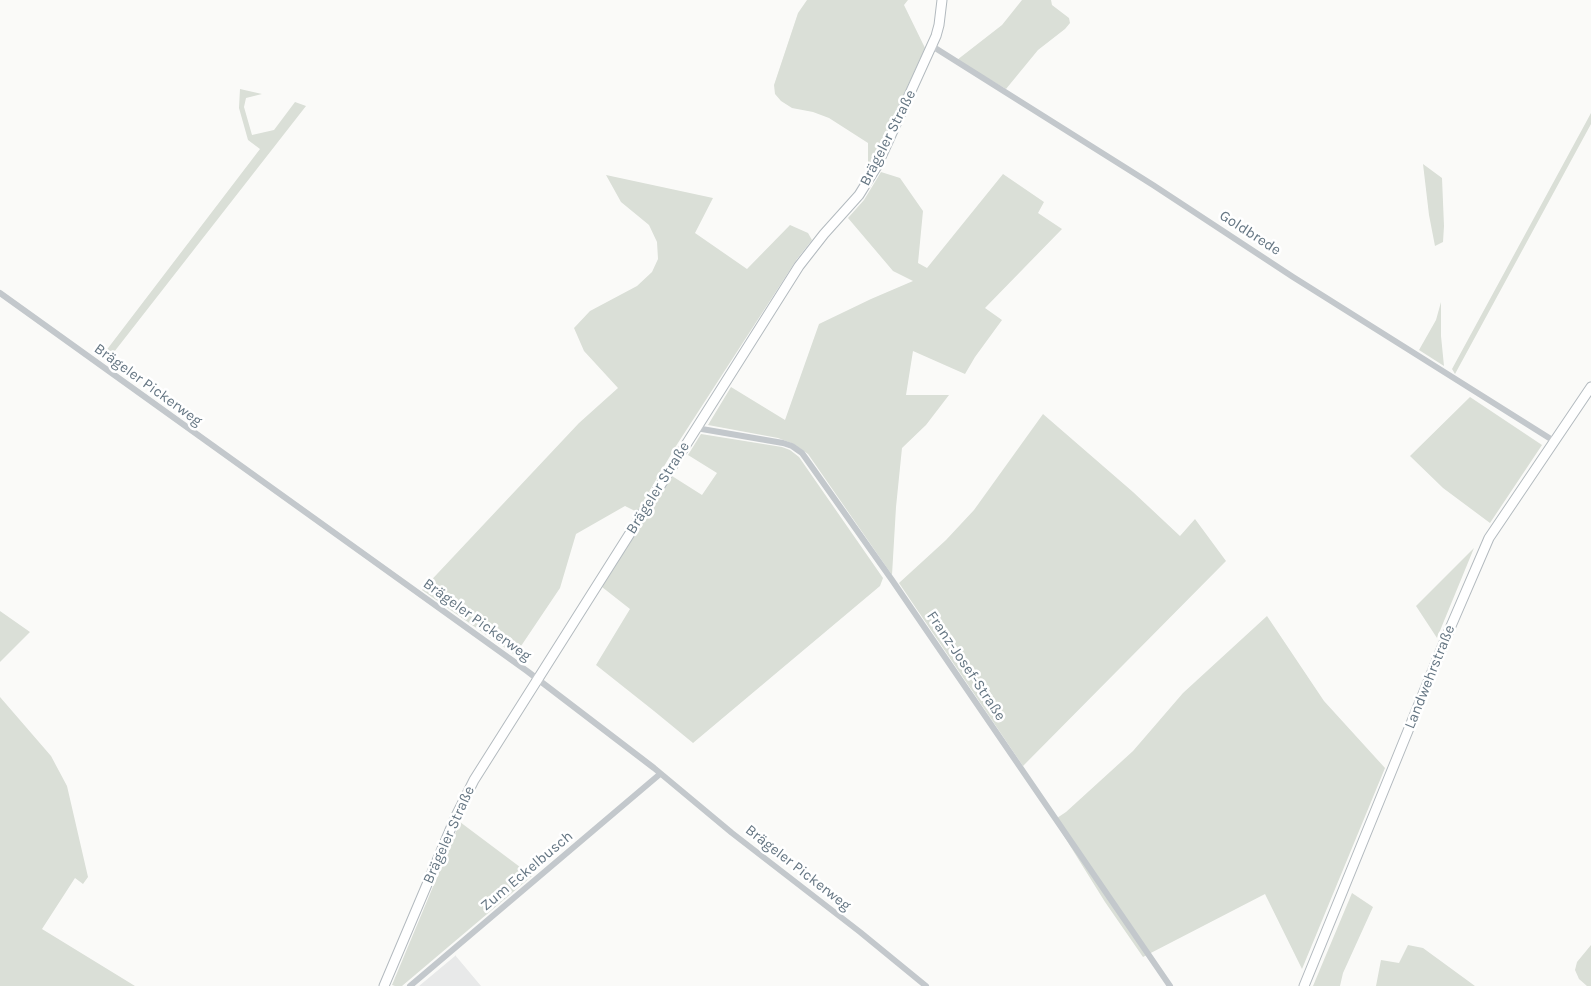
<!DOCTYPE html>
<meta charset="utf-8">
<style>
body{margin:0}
canvas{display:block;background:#fafaf8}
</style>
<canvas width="1591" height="986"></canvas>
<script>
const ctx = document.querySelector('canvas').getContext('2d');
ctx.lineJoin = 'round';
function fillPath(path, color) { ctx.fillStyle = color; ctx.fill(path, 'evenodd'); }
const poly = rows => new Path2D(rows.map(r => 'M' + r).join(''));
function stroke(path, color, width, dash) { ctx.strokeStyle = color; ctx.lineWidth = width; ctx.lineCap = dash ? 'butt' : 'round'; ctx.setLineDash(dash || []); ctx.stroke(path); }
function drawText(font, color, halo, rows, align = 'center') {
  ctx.font = font + ' Karla,sans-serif'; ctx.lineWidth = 5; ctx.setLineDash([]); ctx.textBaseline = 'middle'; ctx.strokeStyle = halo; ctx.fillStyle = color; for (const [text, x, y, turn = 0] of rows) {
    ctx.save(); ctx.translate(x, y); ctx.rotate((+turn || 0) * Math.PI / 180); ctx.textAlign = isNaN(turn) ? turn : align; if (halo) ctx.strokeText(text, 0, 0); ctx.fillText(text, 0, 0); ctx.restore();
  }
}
fillPath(poly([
 [455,955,481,986,419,986,455,956]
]), '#e8e9e9');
fillPath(poly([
 [807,0,908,0,904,5,925,48,877,153,868,170,868,143,829,118,813,112,792,108,781,101,775,94,774,85,798,13],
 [1022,0,1051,0,1052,5,1069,18,1070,23,1065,29,1038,50,1006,89,957,60,1002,25],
 [240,89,262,94,246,98,244,107,252,135,274,130,295,102,306,106,107,361,102,356,260,149,248,140,239,108],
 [1591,113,1591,124,1455,374,1452,369],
 [1423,164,1442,178,1444,226,1443,242,1435,246,1429,215],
 [881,172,900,178,923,211,918,263,927,268,1003,174,1044,202,1038,213,1062,229,985,308,1002,320,975,357,965,374,913,351,906,395,949,395,926,425,902,448,896,507,892,575,808,454,794,444,778,438,708,425,731,387,785,420,819,324,871,299,913,281,893,271,848,218,864,200],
 [606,175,713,198,695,233,747,269,790,225,808,233,812,240,797,259,676,446,637,512,625,506,576,534,560,588,515,655,422,590,579,423,618,388,584,351,574,328,590,311,637,286,652,272,658,259,657,242,649,225,621,202],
 [1441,302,1441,336,1444,366,1419,350,1436,320],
 [1470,397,1542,445,1490,523,1443,488,1410,456],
 [1043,414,1133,492,1180,536,1195,519,1226,561,1023,766,899,583,946,540,974,510],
 [701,434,782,447,790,450,799,457,883,578,880,586,693,743,654,711,596,665,630,609,602,587,672,476,702,495,717,473,688,455],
 [1474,548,1437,638,1416,606],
 [0,611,30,632,0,662],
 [1267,616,1324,701,1385,768,1302,969,1265,894,1143,957,1105,902,1054,820,1066,812,1133,751,1183,693],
 [0,697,51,756,67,786,88,877,83,884,75,878,42,929,135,986,0,986],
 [460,822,532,876,402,986,395,986,392,985],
 [1352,893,1373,907,1343,973,1340,986,1313,986],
 [1408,945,1423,948,1475,986,1376,986,1381,960,1399,963],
 [1591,945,1591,986,1587,986,1579,979,1575,970,1577,962]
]), '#dadfd7');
const secondary = poly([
 [384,986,456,816,474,780,799,266,824,234,859,195,877,166,936,36,939,25,942,0],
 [1304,986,1445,640,1489,538,1591,387]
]);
stroke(secondary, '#b3babf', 11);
stroke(poly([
 [932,46,1153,185,1293,277,1554,441],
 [0,293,527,671,654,768,732,833,860,932,926,986],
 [696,428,783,443,792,446,802,453,892,580,1170,986],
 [410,986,660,774]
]), '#c3c8cc', 6);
stroke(secondary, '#fff', 9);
drawText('15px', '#657683', '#fff', [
 ["Brägeler Straße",888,138,-63],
 ["Goldbrede",1250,233,33],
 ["Brägeler Pickerweg",148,385,36],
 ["Brägeler Straße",658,488,-58],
 ["Brägeler Pickerweg",477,620,36],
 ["Franz-Josef-Straße",966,666,56],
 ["Landwehrstraße",1430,677,-68],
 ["Brägeler Straße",449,835,-66],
 ["Brägeler Pickerweg",798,868,38],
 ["Zum Eckelbusch",527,871,-40]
]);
</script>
